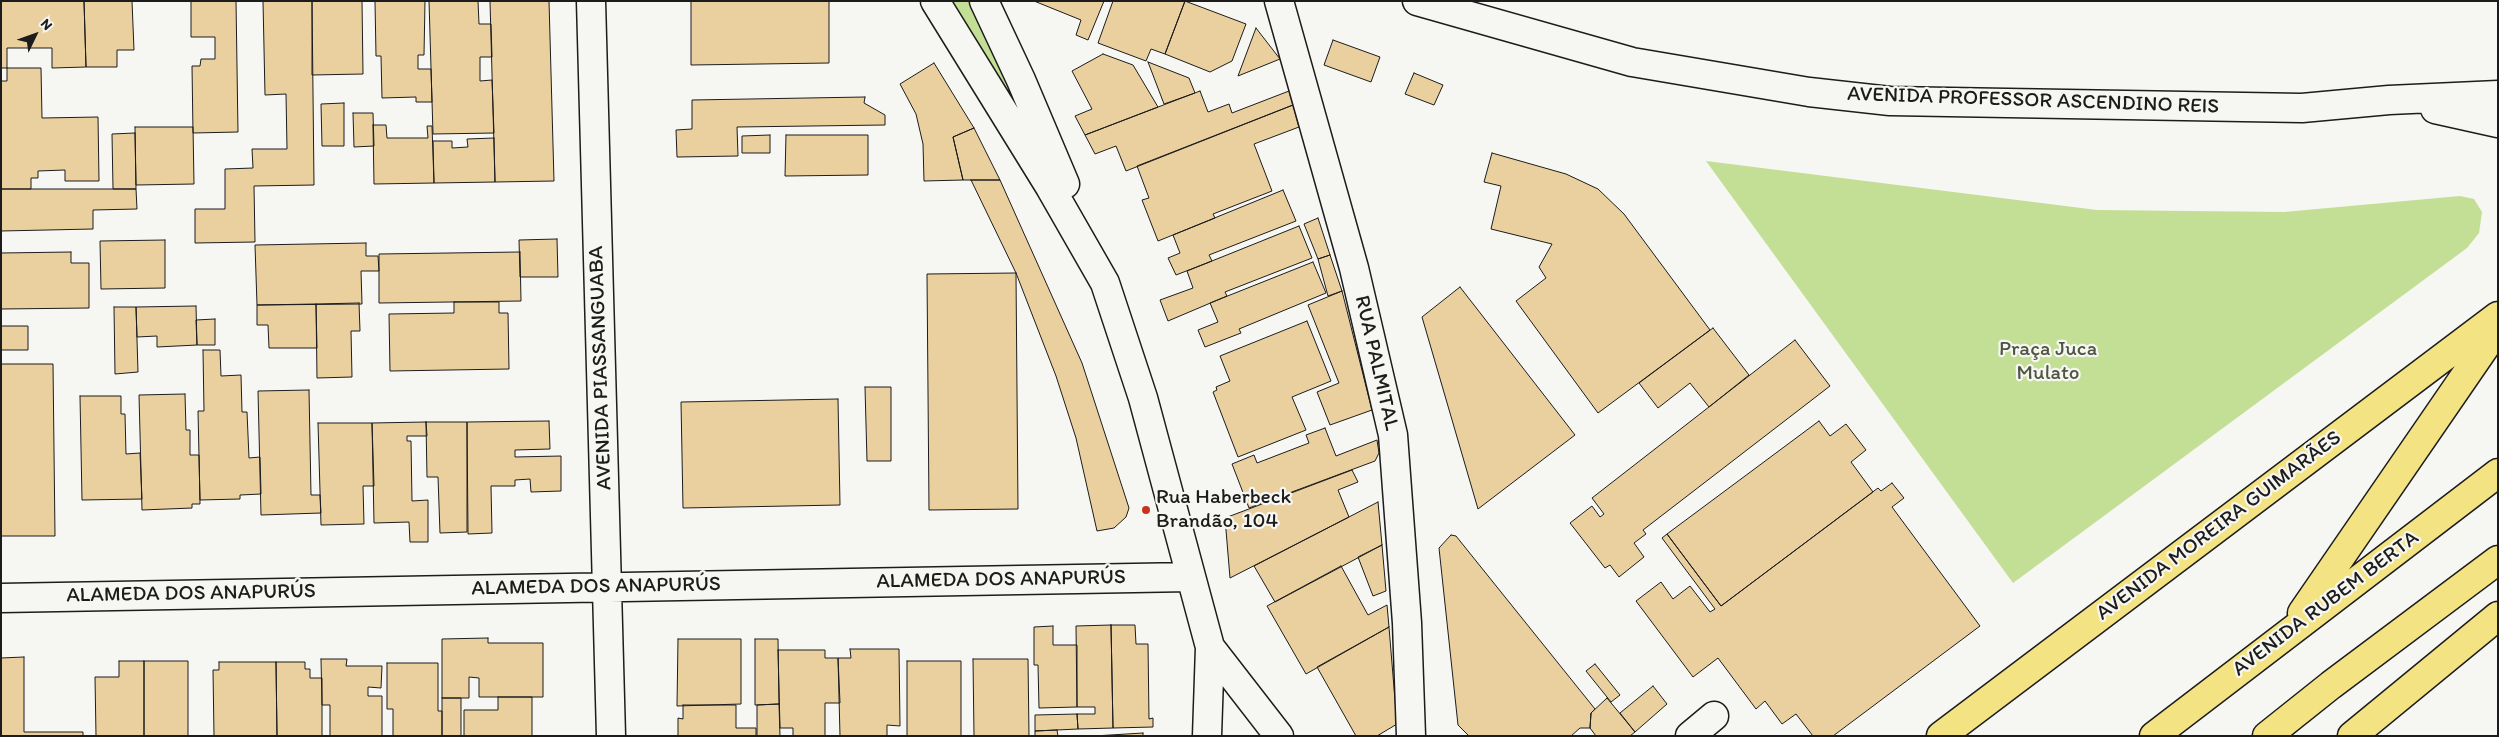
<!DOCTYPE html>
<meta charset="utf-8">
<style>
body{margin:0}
#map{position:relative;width:2499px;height:737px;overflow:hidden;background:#f6f6f2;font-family:Itim,sans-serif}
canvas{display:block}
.frame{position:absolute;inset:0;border:2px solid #1c1c1c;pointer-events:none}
.north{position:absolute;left:10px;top:10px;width:50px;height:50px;-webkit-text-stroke:4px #f6f6f2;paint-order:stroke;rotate:48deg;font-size:14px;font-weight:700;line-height:20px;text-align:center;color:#1c1c1c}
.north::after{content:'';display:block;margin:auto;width:18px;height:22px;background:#1c1c1c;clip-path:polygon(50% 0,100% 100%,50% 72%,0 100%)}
</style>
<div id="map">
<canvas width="2499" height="737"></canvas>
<div class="frame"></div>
<div class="north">N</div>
</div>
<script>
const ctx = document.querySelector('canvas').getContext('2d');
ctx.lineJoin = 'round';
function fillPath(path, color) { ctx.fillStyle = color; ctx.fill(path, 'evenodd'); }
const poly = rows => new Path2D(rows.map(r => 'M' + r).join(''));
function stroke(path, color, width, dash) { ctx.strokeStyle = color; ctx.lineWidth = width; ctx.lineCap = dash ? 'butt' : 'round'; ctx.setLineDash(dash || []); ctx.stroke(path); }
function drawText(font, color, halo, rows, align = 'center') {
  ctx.font = font + ' Itim,sans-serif'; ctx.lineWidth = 4.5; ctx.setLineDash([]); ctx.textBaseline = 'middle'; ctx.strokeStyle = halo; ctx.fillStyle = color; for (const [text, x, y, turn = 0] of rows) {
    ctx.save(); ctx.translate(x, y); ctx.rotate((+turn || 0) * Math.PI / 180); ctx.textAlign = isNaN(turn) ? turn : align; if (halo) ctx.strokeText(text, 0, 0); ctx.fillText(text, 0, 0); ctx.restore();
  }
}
fillPath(poly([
 [941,1,978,1,1052,160],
 [1706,161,2097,210,2284,212,2460,196,2474,199,2482,212,2479,233,2467,248,2013,583]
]), '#c3df96');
const building = poly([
 [1,1,84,1,86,67,52,68,52,48,7,48,7,68,1,68,1,1],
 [84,1,132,1,134,50,117,50,117,67,86,67,84,1],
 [191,1,236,1,238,132,193,133,192,66,200,66,201,59,215,59,215,37,191,37,191,1],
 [263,1,312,1,314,185,254,186,255,242,195,243,195,209,225,209,225,169,253,168,252,149,287,149,286,94,265,95,263,1],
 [312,1,362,1,363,74,312,75,312,1],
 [375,1,425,1,424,55,418,55,418,69,431,69,432,102,416,102,416,97,382,98,381,56,376,56,375,1],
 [429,1,478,1,479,24,491,24,492,57,480,57,480,81,492,80,494,133,433,134,429,1],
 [490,1,549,1,554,181,495,182,490,1],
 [691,1,829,1,829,63,691,65,691,1],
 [1034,1,1104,1,1088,40,1076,35,1081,20,1034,1],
 [1113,1,1185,1,1165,54,1151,49,1146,61,1098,43,1113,1],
 [1185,1,1246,24,1232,61,1210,72,1165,54,1185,1],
 [1256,28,1280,59,1238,76,1256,28],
 [1333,40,1380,57,1371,82,1324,65,1333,40],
 [1103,54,1133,65,1158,107,1085,135,1075,116,1092,109,1072,71,1103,54],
 [1148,62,1189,78,1195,93,1164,104,1148,62],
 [934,63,974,128,953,137,963,180,924,181,923,144,916,114,900,84,934,63],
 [7,68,41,68,42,118,98,117,99,181,65,181,65,170,38,171,38,178,31,178,31,189,1,189,1,81,7,81,7,68],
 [1414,73,1443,85,1434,105,1405,94,1414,73],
 [1200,91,1208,112,1229,104,1232,113,1289,91,1293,105,1126,171,1116,146,1095,154,1085,135,1200,91],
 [865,97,864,103,885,115,885,125,737,127,738,156,677,157,676,130,692,129,692,100,865,97],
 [344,103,344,146,322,146,321,104,344,103],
 [1293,105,1299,127,1254,144,1272,191,1213,214,1215,218,1158,241,1142,200,1149,198,1137,166,1293,105],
 [353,113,373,113,374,146,354,147,353,113],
 [373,125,386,125,387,138,428,138,427,126,432,126,434,183,374,184,373,125],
 [135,127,193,127,194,184,136,185,135,127],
 [974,128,1000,180,963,180,953,137,974,128],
 [135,133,136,189,113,189,112,134,135,133],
 [770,135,770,153,742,153,742,136,770,135],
 [786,135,868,135,868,175,785,176,786,135],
 [494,138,495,182,434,183,433,141,452,141,452,148,468,147,467,139,494,138],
 [1492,153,1566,174,1598,189,1624,214,1710,330,1598,413,1516,301,1546,278,1539,267,1552,244,1491,229,1501,186,1484,182,1492,153],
 [971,180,1000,180,1082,363,1129,508,1126,517,1114,528,1097,531,1076,438,1056,376,1016,273,971,180],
 [1,189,136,189,137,209,93,210,93,229,1,231,1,189],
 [1283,190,1296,221,1209,255,1212,261,1176,275,1168,258,1180,253,1173,235,1283,190],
 [1318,218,1330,255,1318,259,1304,224,1318,218],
 [1299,226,1312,258,1225,292,1227,296,1168,321,1160,300,1193,288,1187,271,1299,226],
 [557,239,558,277,520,277,519,240,557,239],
 [165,240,165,288,101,289,100,241,165,240],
 [366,243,366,256,378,256,379,271,361,271,362,304,257,305,255,245,366,243],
 [71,252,71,263,89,263,89,308,1,309,1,253,71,252],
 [520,252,521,301,379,303,379,254,520,252],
 [1330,255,1342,291,1328,296,1318,259,1330,255],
 [1313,262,1326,293,1239,329,1241,333,1205,347,1198,330,1218,322,1210,303,1313,262],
 [1016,273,1018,509,929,510,927,274,1016,273],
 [1460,287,1575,435,1478,509,1422,317,1460,287],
 [1342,291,1372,410,1330,425,1317,392,1339,383,1308,305,1342,291],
 [454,302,499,302,499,313,508,313,509,369,390,371,389,314,454,313,454,302],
 [359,303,360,331,351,331,352,377,317,378,316,304,359,303],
 [316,304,317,348,269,348,268,325,257,325,257,305,316,304],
 [196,306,197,345,157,347,157,336,137,337,136,307,196,306],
 [114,307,136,307,138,372,115,374,114,307],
 [215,319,215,345,197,345,196,320,215,319],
 [1307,321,1331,381,1292,397,1306,430,1238,457,1213,392,1217,390,1216,387,1230,381,1220,356,1307,321],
 [1,326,28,326,28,350,1,350,1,326],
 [1713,328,1749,375,1709,407,1690,383,1658,408,1639,383,1713,328],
 [1795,340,1830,386,1643,530,1646,534,1634,543,1644,557,1619,577,1610,565,1605,568,1570,523,1592,506,1600,517,1604,514,1592,498,1795,340],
 [203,350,220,350,221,376,241,375,242,412,247,412,249,458,260,457,261,494,240,495,240,499,200,500,198,411,204,411,203,350],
 [1,364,53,364,55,536,1,536,1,364],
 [865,387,891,387,891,461,867,461,865,387],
 [309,390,311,495,320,495,321,513,261,515,258,391,309,390],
 [185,394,186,430,190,430,190,455,199,455,200,504,192,504,192,508,142,510,139,395,185,394],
 [80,396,121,396,121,414,125,414,126,454,140,453,142,499,82,500,80,396],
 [838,399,840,505,683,508,681,402,838,399],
 [549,421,550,449,515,450,515,457,561,456,561,491,531,492,530,479,515,480,515,486,491,486,492,533,468,534,467,422,549,421],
 [1819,421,1830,436,1846,424,1866,450,1851,462,1873,492,1721,606,1667,534,1819,421],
 [426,422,467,422,467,532,440,533,438,477,427,477,426,422],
 [426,422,427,436,407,436,407,441,411,441,412,501,428,500,428,542,410,542,409,522,374,523,372,423,426,422],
 [318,423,372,423,374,486,363,486,364,524,321,525,318,423],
 [1325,428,1336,456,1377,440,1379,453,1375,461,1249,508,1232,464,1254,455,1257,463,1309,443,1306,435,1325,428],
 [1352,470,1358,482,1338,490,1349,517,1230,578,1225,518,1352,470],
 [1892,483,1904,498,1892,507,1980,626,1833,736,1813,736,1796,714,1782,724,1765,701,1756,709,1718,658,1693,677,1636,601,1661,582,1673,599,1690,586,1710,612,1715,609,1662,538,1667,534,1721,606,1878,488,1881,491,1892,483],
 [1378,502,1382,545,1275,602,1254,566,1378,502],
 [1451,535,1456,536,1595,709,1591,713,1590,728,1580,728,1571,736,1469,736,1458,725,1439,548,1451,535],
 [1382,545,1386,591,1373,596,1358,557,1382,545],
 [1341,566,1368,615,1387,605,1389,627,1306,674,1267,606,1341,566],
 [1111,625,1113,728,1078,729,1077,714,1095,714,1095,707,1077,707,1076,626,1111,625],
 [1111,625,1135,625,1136,644,1148,644,1149,719,1153,718,1153,727,1113,728,1111,625],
 [1053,626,1053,645,1077,645,1077,707,1039,708,1038,665,1034,665,1034,627,1053,626],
 [1389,627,1397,724,1377,736,1356,736,1317,667,1389,627],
 [488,638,488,643,543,643,543,697,479,697,479,678,469,677,469,698,442,698,442,639,488,638],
 [678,639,741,639,741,704,677,706,678,639],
 [755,639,778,639,779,704,755,705,755,639],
 [850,649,899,649,900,726,887,725,887,736,840,736,838,658,851,658,850,649],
 [778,650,825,650,825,658,838,658,840,703,825,703,825,736,793,736,793,728,780,728,778,650],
 [24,657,24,732,83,732,83,736,1,736,1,658,24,657],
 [321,659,347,659,346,666,382,666,381,688,368,687,368,696,382,696,382,736,330,736,330,705,322,705,321,659],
 [973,659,1028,659,1029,736,974,736,973,659],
 [119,661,144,661,144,736,96,736,95,677,119,677,119,661],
 [144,661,188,661,188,736,144,736,144,661],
 [907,661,961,661,961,736,907,736,907,661],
 [219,662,276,662,277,736,214,736,213,670,219,670,219,662],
 [276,662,305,662,305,669,310,669,310,678,322,678,322,736,277,736,276,662],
 [387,663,438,663,438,711,442,711,442,736,393,736,393,709,387,709,387,663],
 [1595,664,1620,695,1611,702,1586,671,1595,664],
 [1653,686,1667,704,1635,732,1620,713,1653,686],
 [498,697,532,697,532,736,464,736,464,710,498,710,498,697],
 [442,698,461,698,461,736,442,736,442,698],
 [1607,698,1635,732,1630,736,1596,736,1590,728,1591,713,1607,698],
 [779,704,780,736,757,736,757,705,779,704],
 [683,705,736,705,736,728,756,728,756,736,678,736,678,718,683,719,683,705],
 [1077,714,1078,729,1035,731,1035,715,1077,714],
 [1057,730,1058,736,1035,736,1035,731,1057,730],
 [1143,733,1143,736,1094,736,1143,733]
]);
fillPath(building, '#ebd09f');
stroke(building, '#1c1c1c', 1);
const minor = poly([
 [591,1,611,736],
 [935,1,1050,187,1105,283,1143,398,1210,647,1207,736],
 [984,1,1021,80,1065,184,1056,186],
 [1279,1,1354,268,1393,435,1407,623,1411,736],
 [1417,1,1632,62,1809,92,1890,101,2302,108,2389,100,2498,95],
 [2435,109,2498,123],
 [1,598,1190,577],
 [1210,647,1279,736],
 [1690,736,1714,716]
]);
const highway = poly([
 [2302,613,2498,328],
 [1941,736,2498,316],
 [2154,736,2498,473],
 [2267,736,2331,685,2498,560],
 [2352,736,2498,616]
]);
stroke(minor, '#1c1c1c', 31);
stroke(highway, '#1c1c1c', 31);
stroke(minor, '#f6f6f2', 28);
stroke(highway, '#f4e382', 28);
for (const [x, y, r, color] of [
 [1146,510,5,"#c8321e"]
]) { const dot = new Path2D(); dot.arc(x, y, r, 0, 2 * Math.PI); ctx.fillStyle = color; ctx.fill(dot); stroke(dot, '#f6f6f2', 2); }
drawText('21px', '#1c1c1c', '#f6f6f2', [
 ["AVENIDA PROFESSOR ASCENDINO REIS",2033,101,2],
 ["RUA PALMITAL",1376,363,77],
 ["AVENIDA PIASSANGUABA",601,368,-92],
 ["AVENIDA MOREIRA GUIMARÃES",2219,526,-37],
 ["ALAMEDA DOS ANAPURÚS",1001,580,-1],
 ["ALAMEDA DOS ANAPURÚS",596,587,-1],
 ["ALAMEDA DOS ANAPURÚS",191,594,-1],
 ["AVENIDA RUBEM BERTA",2326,604,-37]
]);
drawText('21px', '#4e5641', '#f6f6f2', [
 ["Praça Juca",2048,350],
 ["Mulato",2048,374]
]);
drawText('21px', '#1c1c1c', '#f6f6f2', [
 ["Rua Haberbeck",1156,498],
 ["Brandão, 104",1156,522]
], 'left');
</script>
